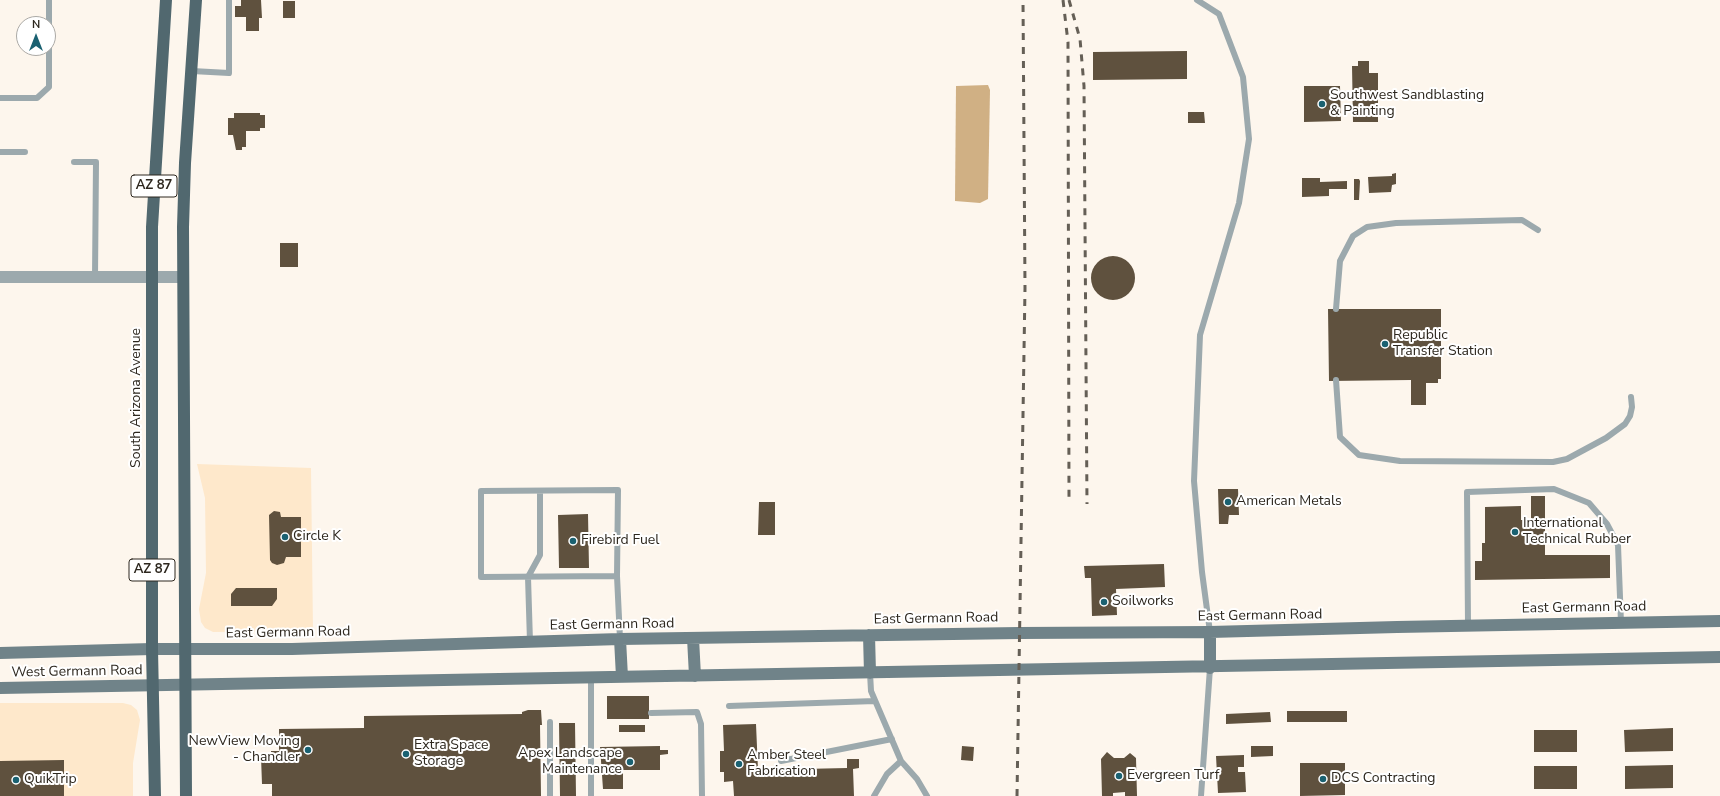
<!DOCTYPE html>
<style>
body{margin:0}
#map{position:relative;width:1720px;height:796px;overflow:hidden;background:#fdf6ed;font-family:"Nunito Sans",sans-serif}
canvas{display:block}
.north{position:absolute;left:16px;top:16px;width:40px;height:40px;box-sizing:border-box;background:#fff;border:1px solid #aba9a5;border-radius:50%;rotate:0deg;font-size:11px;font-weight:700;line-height:16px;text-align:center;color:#2d271e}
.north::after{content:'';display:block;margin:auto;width:14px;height:18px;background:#1a6171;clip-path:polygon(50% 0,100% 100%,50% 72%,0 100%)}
</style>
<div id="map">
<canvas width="1720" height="796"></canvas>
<div class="north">N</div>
</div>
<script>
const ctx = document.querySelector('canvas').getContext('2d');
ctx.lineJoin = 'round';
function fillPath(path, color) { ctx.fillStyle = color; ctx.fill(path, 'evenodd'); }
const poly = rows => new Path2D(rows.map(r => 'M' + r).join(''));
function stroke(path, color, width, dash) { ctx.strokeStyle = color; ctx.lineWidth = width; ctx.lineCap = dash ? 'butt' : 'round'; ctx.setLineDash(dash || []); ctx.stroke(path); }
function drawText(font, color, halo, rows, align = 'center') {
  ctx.font = font + ' "Nunito Sans",sans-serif'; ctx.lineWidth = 4; ctx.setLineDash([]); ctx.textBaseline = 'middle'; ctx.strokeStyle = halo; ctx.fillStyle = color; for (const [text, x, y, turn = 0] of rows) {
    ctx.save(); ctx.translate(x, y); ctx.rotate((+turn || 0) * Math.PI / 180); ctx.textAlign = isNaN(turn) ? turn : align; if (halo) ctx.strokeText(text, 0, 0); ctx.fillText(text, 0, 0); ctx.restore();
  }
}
fillPath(poly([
 [197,464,311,468,313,631,213,632,205,628,201,622,199,609,206,573,205,498],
 [0,703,123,703,131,705,137,710,140,720,133,763,133,796,0,796]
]), '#fee8cb');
fillPath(poly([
 [988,85,990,90,988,199,980,203,955,201,956,86]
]), '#d0b084');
fillPath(poly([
 [241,0,261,0,262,18,259,18,259,31,246,31,246,17,235,17,235,6,241,6],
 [283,1,295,1,295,18,283,18],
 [1187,51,1187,79,1093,80,1093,52],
 [1358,61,1369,61,1369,73,1378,73,1378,122,1353,122,1352,66,1358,66],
 [1304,86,1340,86,1341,121,1304,122],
 [1188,112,1204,112,1205,123,1188,123],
 [234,113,260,113,260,115,265,115,265,128,260,128,260,131,246,131,246,147,242,147,242,150,236,150,233,135,228,135,228,118,234,118],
 [1396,173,1396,184,1392,185,1391,192,1369,193,1368,177,1392,176,1392,174],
 [1302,178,1320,178,1320,182,1347,181,1347,189,1329,189,1329,196,1302,197],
 [1354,179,1359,179,1360,181,1359,200,1354,200],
 [280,243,298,243,298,267,280,267],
 '1091 278a22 22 0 1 1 44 0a22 22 0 1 1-44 0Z',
 [1328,309,1441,309,1441,379,1438,379,1438,383,1426,383,1426,405,1411,405,1411,380,1329,381],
 [1218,489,1238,489,1239,515,1229,515,1228,524,1219,524],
 [1531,496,1545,496,1545,555,1610,555,1610,578,1475,580,1475,561,1482,561,1482,543,1485,543,1485,507,1521,506,1521,520,1531,520],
 [759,502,775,502,775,535,758,535],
 [274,511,280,512,281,517,301,517,301,557,286,557,284,563,277,565,272,563,270,560,269,515],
 [588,514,589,568,559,568,558,515],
 [1164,564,1165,587,1116,589,1117,615,1092,616,1091,578,1085,578,1084,566],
 [236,588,277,588,277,599,272,606,231,606,231,594],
 [607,696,649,696,649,719,607,719],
 [528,710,541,710,542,725,540,725,541,796,272,796,272,784,262,784,261,757,271,757,271,751,279,751,279,729,364,728,364,716,522,714,522,712],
 [1287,711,1347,711,1347,722,1287,722],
 [1270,712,1271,722,1226,724,1226,714],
 [559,723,575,723,576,796,560,796],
 [756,724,758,770,847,768,847,759,859,759,859,768,853,769,854,796,734,796,733,781,724,782,724,772,720,772,720,751,724,751,723,725],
 [619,725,645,725,645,732,619,732],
 [1673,728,1673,751,1625,752,1624,730],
 [1534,730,1577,730,1577,752,1534,752],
 [660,746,660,750,668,750,668,754,660,755,660,770,618,770,618,773,623,772,623,789,603,789,600,747],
 [962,746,974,747,973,761,961,760],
 [1251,746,1273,746,1273,756,1251,757],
 [1107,752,1114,758,1124,758,1130,753,1136,758,1137,796,1125,796,1125,792,1113,793,1113,796,1102,796,1101,759],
 [1244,755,1244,767,1238,767,1238,772,1245,772,1246,792,1218,793,1216,756],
 [64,760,64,796,0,796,0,761],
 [1300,763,1345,763,1345,795,1300,796],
 [1673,765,1673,788,1625,789,1625,766],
 [1534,766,1577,766,1577,789,1534,789]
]), '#5f513e');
stroke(poly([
 [1197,0,1219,14,1243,77,1249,139,1239,203,1200,335,1194,481,1202,572,1210,632],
 [192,71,229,73,229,0],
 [0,98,37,98,49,87,49,0],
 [0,152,25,152],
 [74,162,96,162,95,277],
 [1336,309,1340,261,1353,236,1367,227,1396,223,1522,220,1538,230],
 [1336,380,1340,437,1359,455,1400,461,1553,462,1567,459,1606,438,1625,424,1630,416,1632,407,1631,397],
 [617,576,481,577,481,491,618,490,617,576,620,639],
 [1468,625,1467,492,1554,489,1589,503,1607,524,1618,545,1621,623],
 [530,642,528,577,540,555,540,491],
 [870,673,871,691,901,761,917,779,927,796],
 [729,706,875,701],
 [651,713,697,712,701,724,702,796],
 [781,761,892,739],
 [550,796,550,722],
 [591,796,591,678],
 [874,796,887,774,901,761],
 [1201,796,1210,668]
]), '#9ca9ad', 6);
stroke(poly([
 [0,277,183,277]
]), '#9ca9ad', 12);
stroke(poly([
 [869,635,870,673],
 [693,638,695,676],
 [620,639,622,677],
 [0,653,152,649,292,649,620,639,1019,633,1210,632,1397,627,1720,621],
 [1210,668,1210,632],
 [0,688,1720,657]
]), '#708389', 12);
stroke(poly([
 [155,796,152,649,152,227,166,0],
 [186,796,183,227,185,163,196,0]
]), '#51686f', 12);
stroke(poly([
 [1063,0,1068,42,1069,502],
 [1069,0,1080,39,1084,86,1087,504],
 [1017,796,1025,288,1023,0]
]), '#655f56', 3, [7, 7]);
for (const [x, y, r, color] of [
 [1322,104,4,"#1a6171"],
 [1385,344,4,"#1a6171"],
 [1228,502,4,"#1a6171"],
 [1515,532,4,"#1a6171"],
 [285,537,4,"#1a6171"],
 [573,541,4,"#1a6171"],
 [1104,602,4,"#1a6171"],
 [308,750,4,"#1a6171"],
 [406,754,4,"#1a6171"],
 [630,762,4,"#1a6171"],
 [739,764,4,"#1a6171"],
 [1119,776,4,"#1a6171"],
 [1323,779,4,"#1a6171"],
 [16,780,4,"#1a6171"]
]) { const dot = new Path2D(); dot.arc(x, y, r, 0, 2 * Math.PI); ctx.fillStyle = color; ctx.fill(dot); stroke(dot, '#fff', 1.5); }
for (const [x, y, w] of [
 [154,186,46],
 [152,570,46]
]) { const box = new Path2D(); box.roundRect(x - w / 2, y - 11, w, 22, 3); ctx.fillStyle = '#fff'; ctx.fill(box); stroke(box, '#2d271e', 1); }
drawText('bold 13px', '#2d271e', null, [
 ["AZ 87",154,186],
 ["AZ 87",152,570]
]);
drawText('14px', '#2d271e', '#fff', [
 ["Southwest Sandblasting",1330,96],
 ["& Painting",1330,112],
 ["Republic",1393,336],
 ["Transfer Station",1393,352],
 ["American Metals",1236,502],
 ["International",1523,524],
 ["Technical Rubber",1523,540],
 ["Circle K",293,537],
 ["Firebird Fuel",581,541],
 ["Soilworks",1112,602],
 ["NewView Moving",300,742,"right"],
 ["- Chandler",300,758,"right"],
 ["Extra Space",414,746],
 ["Storage",414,762],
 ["Apex Landscape",622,754,"right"],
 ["Maintenance",622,770,"right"],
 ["Amber Steel",747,756],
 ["Fabrication",747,772],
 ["Evergreen Turf",1127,776],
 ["DCS Contracting",1331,779],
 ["QuikTrip",24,780]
], 'left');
drawText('14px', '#2d271e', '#fff', [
 ["South Arizona Avenue",137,398,-90],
 ["East Germann Road",1584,608,-1],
 ["East Germann Road",1260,616,-1],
 ["East Germann Road",936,619,-1],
 ["East Germann Road",612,625,-1],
 ["East Germann Road",288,633,-1],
 ["West Germann Road",77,672,-1]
]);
</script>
